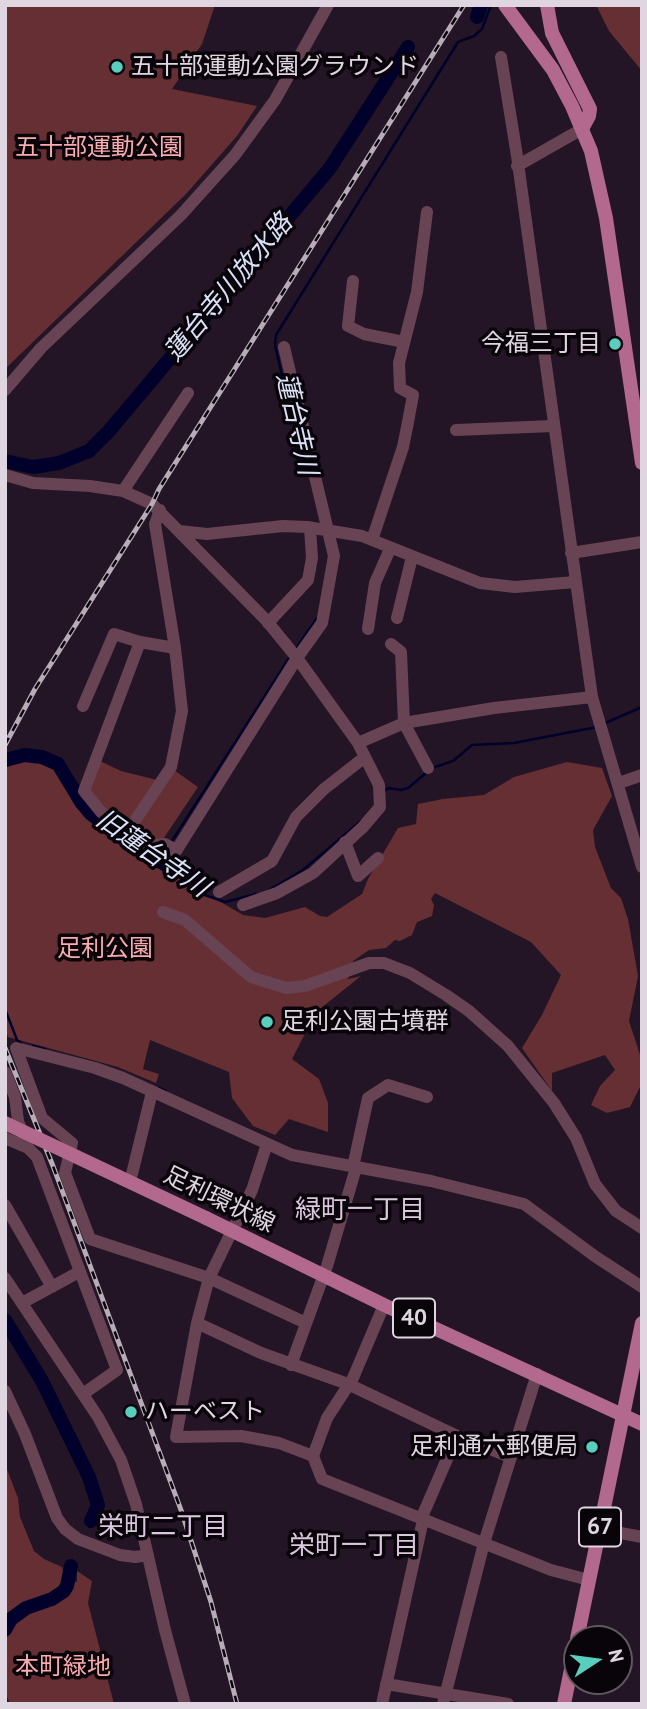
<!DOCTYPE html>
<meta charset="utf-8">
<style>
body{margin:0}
#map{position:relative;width:647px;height:1709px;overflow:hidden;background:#241526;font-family:"PT Sans",sans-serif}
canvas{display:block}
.frame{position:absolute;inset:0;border:7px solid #e0d6e1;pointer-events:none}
.north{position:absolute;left:563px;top:1625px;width:70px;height:70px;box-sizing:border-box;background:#09040a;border:2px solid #5f5860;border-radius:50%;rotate:77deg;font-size:19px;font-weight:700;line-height:28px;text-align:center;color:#e0d6e1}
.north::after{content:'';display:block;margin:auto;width:24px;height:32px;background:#59cebe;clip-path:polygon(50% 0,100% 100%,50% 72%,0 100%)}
</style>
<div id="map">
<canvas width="647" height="1709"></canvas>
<div class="frame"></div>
<div class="north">N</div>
</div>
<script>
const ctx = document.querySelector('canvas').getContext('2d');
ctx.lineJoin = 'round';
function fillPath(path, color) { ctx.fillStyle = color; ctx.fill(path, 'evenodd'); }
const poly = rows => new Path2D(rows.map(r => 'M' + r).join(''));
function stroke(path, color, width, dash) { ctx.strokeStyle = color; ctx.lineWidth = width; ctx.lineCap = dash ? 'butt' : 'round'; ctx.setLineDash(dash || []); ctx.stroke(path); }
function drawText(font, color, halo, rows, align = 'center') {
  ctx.font = font + ' "PT Sans","Noto Sans JP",sans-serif'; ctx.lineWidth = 7; ctx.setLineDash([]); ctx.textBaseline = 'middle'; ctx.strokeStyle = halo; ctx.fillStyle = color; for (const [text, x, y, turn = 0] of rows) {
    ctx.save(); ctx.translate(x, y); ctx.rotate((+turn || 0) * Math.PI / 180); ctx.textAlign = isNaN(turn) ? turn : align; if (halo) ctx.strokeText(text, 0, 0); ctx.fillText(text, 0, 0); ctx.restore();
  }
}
fillPath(poly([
 [8,5,215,5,202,44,172,89,257,106,237,136,186,194,5,369,5,14],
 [596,5,642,5,642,71,609,31],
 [96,759,121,771,161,781,171,768,198,787,149,860,243,915,265,918,305,907,320,916,327,917,362,894,368,879,398,828,416,824,418,804,443,799,484,795,514,777,567,762,602,768,612,796,593,830,595,847,611,888,621,898,628,919,638,976,629,1021,642,1061,642,1083,630,1107,607,1113,591,1105,600,1086,615,1070,605,1055,552,1073,552,1091,522,1048,542,1015,561,975,531,942,435,893,431,899,434,905,432,916,417,922,412,935,400,941,395,940,386,948,369,950,353,961,348,979,361,976,316,1012,292,1059,319,1079,328,1103,328,1132,289,1119,275,1135,253,1126,232,1098,229,1072,150,1040,143,1069,159,1074,156,1083,118,1067,8,1037,5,1028,5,768,20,762,38,762,57,771,82,809],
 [5,1464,18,1498,20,1517,34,1551,44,1559,62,1567,66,1581,77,1582,77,1571,92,1581,88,1603,114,1704,10,1704,5,1692]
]), '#662f33');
stroke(poly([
 [306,465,289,406,275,345,276,335,458,42,474,36,482,29,491,5],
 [295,650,317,618],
 [603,724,642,707],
 [383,792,388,788,401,790,408,788,432,768,453,761,472,745,514,743,597,727],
 [172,841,291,655],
 [159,860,167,850],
 [166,865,202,894,225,902,256,894],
 [269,890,303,870,361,821],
 [5,1009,17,1040,21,1043],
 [33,1046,45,1049],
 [159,1088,166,1091]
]), '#01002a', 2.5);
stroke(poly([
 [477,17,481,5],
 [5,461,33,467,59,463,89,451,109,431,330,168,408,47],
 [5,760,25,755,42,757,58,764,81,802,91,814,138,849,166,865],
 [5,1320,42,1381,89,1477,98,1505,91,1521],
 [5,1630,11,1619,26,1608,52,1599,64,1591,67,1586,71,1566]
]), '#01002a', 14);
stroke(poly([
 [501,57,517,156,592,697,642,867],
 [517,166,582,129],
 [353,281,348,326,364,334,404,342],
 [5,390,41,348,181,215,235,155,275,100,328,5],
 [456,430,553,426],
 [5,475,33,483,90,486,123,491,152,504,266,620,297,658,358,743,379,785,380,807,363,827,313,873,277,893,243,905],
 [123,491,188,393],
 [179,531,207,534,283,526,307,527,362,536,480,583,515,587,575,582],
 [372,540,403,447,408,422,413,395,400,388,399,363,417,292,427,212],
 [571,553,642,542],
 [397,618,412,557],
 [268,623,308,580,312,558,310,528],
 [368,629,375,583,390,549],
 [391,644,401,652,404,723,428,768],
 [175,648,140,642,84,791,101,812,150,846,165,844,177,850],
 [83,706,114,634,140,642],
 [358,743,404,723,494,708,592,697],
 [619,783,642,775],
 [128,831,171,767,182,711,175,648,155,524,160,510],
 [345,842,358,876,378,858],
 [171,859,297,658,322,623,334,556,284,347],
 [219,892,272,861,296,817,324,789,365,757],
 [163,912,185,920,251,977,286,988,305,986,369,963,384,963,410,973,446,995,469,1011,508,1046,554,1103,576,1138,595,1184,616,1211,642,1228],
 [5,1072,15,1097,18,1121,28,1148,37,1157,117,1370,83,1394],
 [5,1138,28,1148],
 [267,1144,252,1190,209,1278,197,1323,176,1437,241,1436,279,1443,313,1456,322,1479,551,1570,589,1580],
 [353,1167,368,1098,388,1085,427,1097],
 [132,1174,152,1092],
 [5,1205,52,1287],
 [5,1278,98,1417,121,1460,136,1504,165,1630,185,1704],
 [22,1303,79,1272],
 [197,1323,261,1353,348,1384,457,1436,510,1457],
 [306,1323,209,1278,90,1239,65,1173,72,1143,42,1118,16,1048,95,1068,123,1078,292,1155,431,1181,524,1204,596,1257,642,1287],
 [291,1365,327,1266,356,1168],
 [5,1391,25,1434,57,1518,65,1529,78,1539,120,1555,135,1557,148,1555],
 [313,1456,327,1418,353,1378,384,1305],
 [421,1519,457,1436],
 [599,1529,642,1537],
 [386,1684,508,1704],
 [382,1704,423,1520],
 [443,1704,484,1543,537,1374]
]), '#674354', 12);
stroke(poly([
 [505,5,553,70,572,106,591,151,606,218,642,463],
 [547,5,552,33,590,109,589,116,582,129],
 [206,1218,384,1305,642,1424],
 [577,1639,642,1323],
 [564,1704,577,1640]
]), '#b2698d', 14);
const rail = poly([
 [5,745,35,689,152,504,159,489,464,5],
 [5,1048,53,1166,181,1510,211,1602,237,1704]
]);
stroke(rail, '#b7acb8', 5);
stroke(rail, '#09040a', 2.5, [8]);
stroke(poly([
 [5,1123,206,1218]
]), '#b2698d', 14);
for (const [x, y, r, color] of [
 [117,67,7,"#59cebe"],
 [615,344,7,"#59cebe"],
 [267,1022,7,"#59cebe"],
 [131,1412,7,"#59cebe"],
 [592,1447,7,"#59cebe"]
]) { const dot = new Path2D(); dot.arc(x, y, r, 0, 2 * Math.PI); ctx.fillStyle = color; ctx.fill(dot); stroke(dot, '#09040a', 2.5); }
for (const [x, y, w] of [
 [414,1318,42],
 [600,1527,42]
]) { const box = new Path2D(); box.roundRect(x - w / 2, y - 19.5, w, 39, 5); ctx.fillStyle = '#09040a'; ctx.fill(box); stroke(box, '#e0d6e1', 2); }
drawText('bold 23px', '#e0d6e1', null, [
 ["40",414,1318],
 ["67",600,1527]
]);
drawText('24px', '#e0d6e1', '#09040a', [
 ["五十部運動公園グラウンド",131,67],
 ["今福三丁目",601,344,"right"],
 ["足利公園古墳群",281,1022],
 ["ハーベスト",145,1412],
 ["足利通六郵便局",578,1447,"right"]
], 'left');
drawText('24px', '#f9abae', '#09040a', [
 ["五十部運動公園",99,148],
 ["足利公園",105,949],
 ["本町緑地",63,1667]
]);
drawText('24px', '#e0d6e1', '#09040a', [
 ["足利環状線",219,1200,26]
]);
drawText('italic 26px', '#d9e2f7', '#09040a', [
 ["蓮台寺川放水路",229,288,-50],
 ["蓮台寺川",296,424,77],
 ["旧蓮台寺川",152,854,35]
]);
drawText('26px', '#dac6dd', '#09040a', [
 ["緑町一丁目",360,1211],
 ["栄町二丁目",163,1528],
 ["栄町一丁目",354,1547]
]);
</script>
